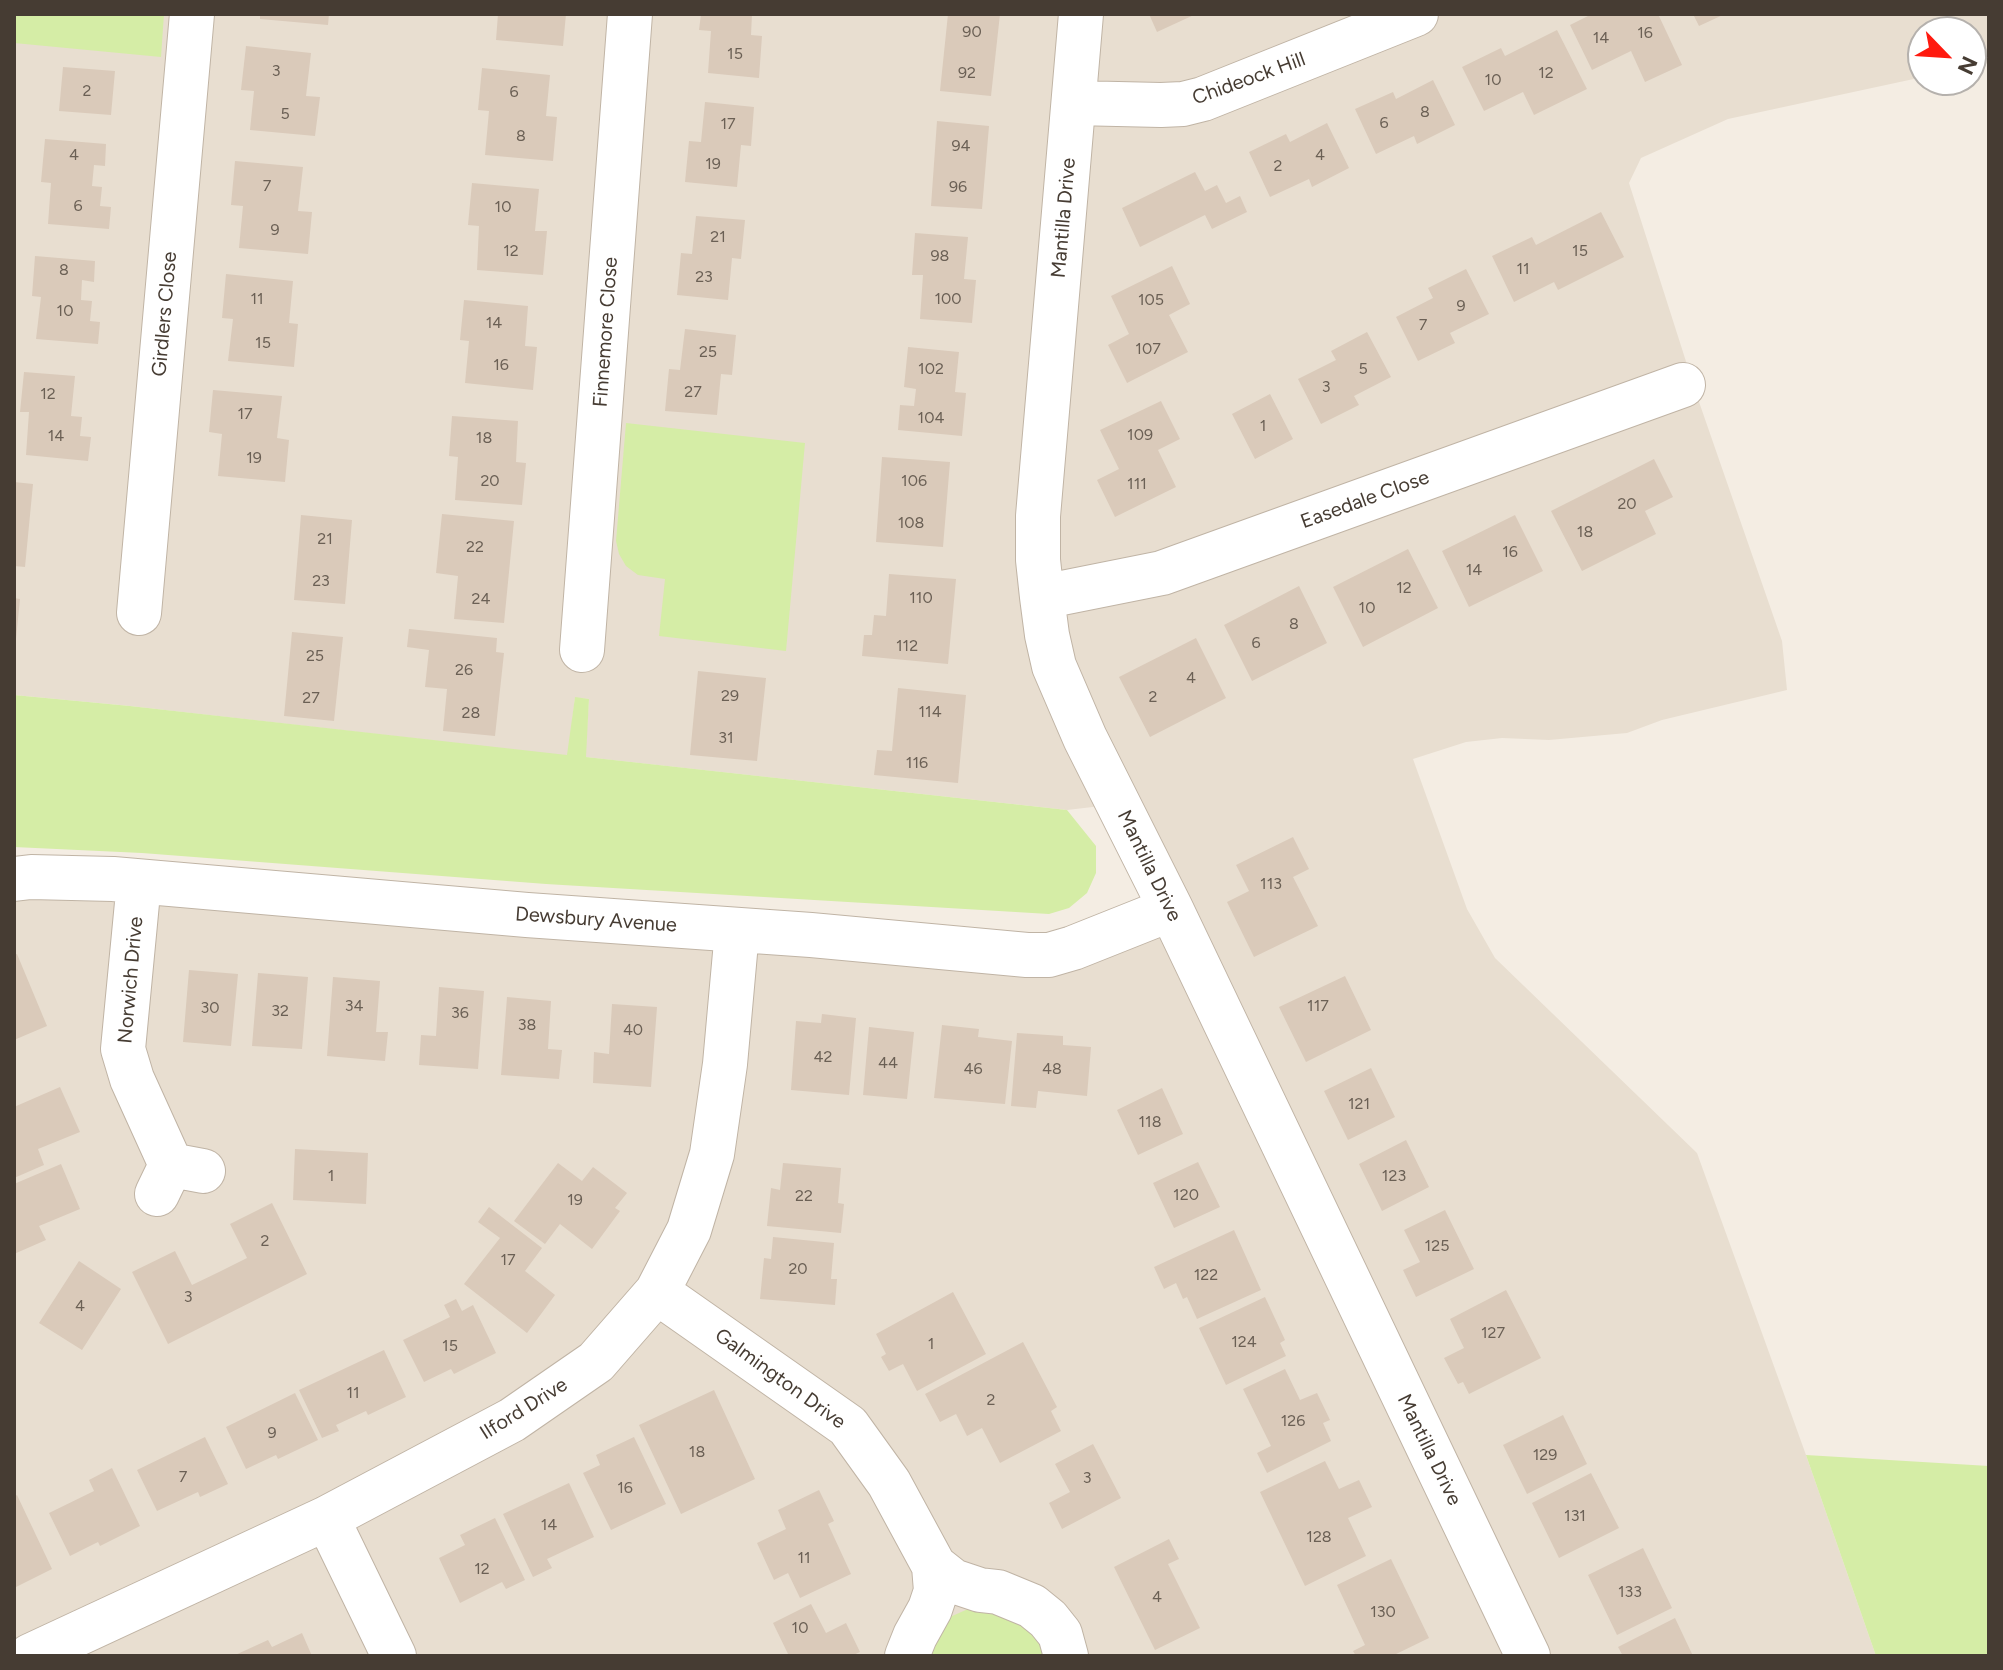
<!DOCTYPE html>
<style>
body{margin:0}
#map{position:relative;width:2003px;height:1670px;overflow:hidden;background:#f4ede3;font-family:Figtree,sans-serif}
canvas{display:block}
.frame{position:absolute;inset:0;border:16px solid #463c33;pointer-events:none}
.north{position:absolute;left:1907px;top:16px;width:80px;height:80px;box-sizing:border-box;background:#fff;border:2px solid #b5b1ad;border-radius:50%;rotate:115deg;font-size:22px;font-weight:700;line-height:32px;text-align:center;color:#463c33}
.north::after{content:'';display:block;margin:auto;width:28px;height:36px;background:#ff1a0f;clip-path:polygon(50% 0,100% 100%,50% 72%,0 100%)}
</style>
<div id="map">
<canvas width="2003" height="1670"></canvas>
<div class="frame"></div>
<div class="north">N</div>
</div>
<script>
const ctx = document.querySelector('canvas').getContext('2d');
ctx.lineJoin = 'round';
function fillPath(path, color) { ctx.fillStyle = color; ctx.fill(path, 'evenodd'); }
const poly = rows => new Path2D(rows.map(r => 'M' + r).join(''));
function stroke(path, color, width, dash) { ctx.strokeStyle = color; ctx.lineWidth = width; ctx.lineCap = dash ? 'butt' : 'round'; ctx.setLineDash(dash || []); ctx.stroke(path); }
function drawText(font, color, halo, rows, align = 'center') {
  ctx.font = font + ' Figtree,sans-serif'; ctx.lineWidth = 7; ctx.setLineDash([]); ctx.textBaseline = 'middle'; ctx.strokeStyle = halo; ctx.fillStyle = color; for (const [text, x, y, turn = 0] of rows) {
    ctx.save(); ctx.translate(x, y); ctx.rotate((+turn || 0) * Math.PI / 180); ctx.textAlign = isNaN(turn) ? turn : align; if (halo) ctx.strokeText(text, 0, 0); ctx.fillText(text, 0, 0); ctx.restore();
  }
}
fillPath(poly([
 [14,14,1989,14,1989,63,1971,67,1971,32,1923,32,1923,77,1728,119,1641,158,1629,183,1698,399,1782,641,1787,690,1662,720,1627,733,1549,740,1502,738,1466,742,1413,759,1467,909,1495,958,1697,1153,1806,1455,1876,1656,14,1656,14,879,1027,955,1171,909,1118,804,1067,810,585,757,589,699,575,698,568,756,130,706,14,695]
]), '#e8ded0');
fillPath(poly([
 [14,14,164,14,161,57,14,43],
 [626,423,805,443,786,651,659,636,665,579,638,575,626,566,619,554,616,541],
 [14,695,130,706,567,755,575,697,589,699,586,757,1067,810,1096,846,1096,873,1087,893,1069,908,1049,914,546,884,142,853,14,847],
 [1806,1455,1989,1466,1989,1656,1876,1656],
 [987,1606,1030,1621,1051,1656,922,1656,950,1617,968,1609]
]), '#d5eda6');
fillPath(poly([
 [260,14,329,14,328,25,260,19],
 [498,14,566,14,563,46,496,40],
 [701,14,752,14,751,35,762,36,759,78,708,73,711,31,699,30],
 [948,14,1000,14,991,96,940,91],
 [1149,14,1196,14,1157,32],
 [1592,14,1658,14,1682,65,1645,82,1631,51,1592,70,1570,25],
 [1693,14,1725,14,1699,26],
 [1557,30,1587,89,1534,115,1523,92,1484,111,1462,67,1501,48,1505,56],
 [246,46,311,53,306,96,320,97,315,136,250,130,254,91,241,90],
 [63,67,115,71,111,115,59,111],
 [482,68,550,75,546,116,557,117,553,161,485,155,489,111,478,110],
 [1433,80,1455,125,1417,144,1414,136,1376,154,1355,109,1393,92,1396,99],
 [705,102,754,107,751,146,741,145,737,187,685,182,689,141,701,142],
 [937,121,989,126,982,209,931,206],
 [1327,123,1349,168,1312,187,1309,179,1270,197,1249,152,1286,134,1290,142],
 [45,139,106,144,105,166,94,165,92,186,102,187,100,206,111,207,109,229,48,224,51,183,41,182],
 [235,161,303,167,298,211,312,212,308,254,239,248,243,206,231,205],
 [1195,172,1205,191,1217,185,1226,203,1240,196,1247,212,1212,229,1205,215,1140,247,1122,208],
 [472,183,539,189,535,231,547,231,543,275,477,270,479,226,468,225],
 [1601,212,1624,257,1558,290,1554,282,1514,302,1492,256,1532,237,1536,245],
 [696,216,745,220,741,259,732,258,728,300,677,295,681,253,692,254],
 [915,233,968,237,964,279,976,280,972,323,920,319,923,275,912,275],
 [35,256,95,261,94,282,82,280,81,300,92,301,90,321,100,322,98,344,36,339,41,297,32,296],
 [1172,266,1190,304,1169,315,1188,352,1127,383,1108,345,1129,334,1111,296],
 [1466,269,1489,314,1450,333,1455,343,1418,361,1396,317,1433,298,1428,288],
 [226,274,293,281,289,323,298,324,294,367,228,361,233,319,222,318],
 [464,300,528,306,525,346,537,347,533,390,465,383,469,341,460,340],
 [685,329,736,335,732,375,721,374,717,415,665,411,669,369,680,370],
 [1367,332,1391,377,1354,396,1359,405,1321,424,1298,379,1336,360,1331,351],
 [908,347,959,352,955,392,966,393,962,436,898,430,900,405,914,406,916,389,904,387],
 [24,372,75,376,71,416,82,417,80,436,91,437,88,461,26,455,29,412,20,412],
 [213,390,282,396,277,438,289,440,285,482,218,476,222,434,209,432],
 [1270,394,1293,439,1255,459,1232,414],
 [1161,401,1180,439,1158,450,1176,487,1115,517,1097,480,1119,469,1100,430],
 [452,416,518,421,516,462,526,463,522,505,455,500,458,457,449,456],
 [882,457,950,462,943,547,876,542],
 [1654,459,1673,497,1645,511,1656,534,1582,571,1551,511],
 [14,482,33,484,25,567,14,566],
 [442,514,514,521,504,623,454,619,458,576,436,573],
 [301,515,352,520,345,604,294,600],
 [1515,515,1543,571,1469,607,1442,551],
 [1408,549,1438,608,1363,647,1333,587],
 [889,574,956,579,948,664,862,656,864,635,872,635,874,615,886,616],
 [1299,586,1327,643,1252,681,1224,625],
 [14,598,20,599,16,639,14,638],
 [409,629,497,638,496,652,504,653,495,736,443,731,447,689,425,687,429,650,407,647],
 [292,632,343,637,334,721,284,716],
 [1196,638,1226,698,1150,737,1119,677],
 [698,671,766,678,757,761,690,755],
 [898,688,966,695,958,783,874,775,877,750,892,751],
 [1293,837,1309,869,1293,877,1318,926,1254,957,1227,902,1249,891,1236,865],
 [17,954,47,1026,14,1040,14,955],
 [189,970,238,974,231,1046,183,1042],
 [258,973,308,977,302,1049,252,1046],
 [1345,976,1371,1030,1306,1062,1279,1007],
 [333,977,380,981,376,1032,388,1032,385,1061,327,1056],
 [439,987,484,991,478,1069,419,1065,421,1035,436,1036],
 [507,997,551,1001,548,1049,562,1050,559,1079,501,1075],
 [612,1004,657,1007,651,1087,593,1083,594,1052,609,1054],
 [822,1014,856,1018,849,1095,791,1090,796,1021,821,1023],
 [942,1025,979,1029,978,1037,1012,1041,1005,1104,934,1098],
 [869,1027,914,1032,907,1099,863,1095],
 [1017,1033,1063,1036,1063,1045,1091,1047,1087,1096,1038,1091,1036,1108,1011,1106],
 [1371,1068,1395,1117,1348,1140,1324,1091],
 [60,1087,80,1132,38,1149,44,1165,14,1178,14,1107],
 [1162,1088,1183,1134,1138,1155,1117,1110],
 [1406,1140,1429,1187,1382,1211,1359,1164],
 [295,1149,368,1153,366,1204,293,1200],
 [1198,1162,1220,1207,1174,1228,1153,1183],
 [558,1163,582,1181,593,1167,627,1193,615,1208,620,1211,592,1249,560,1224,545,1244,514,1221],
 [783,1163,841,1168,838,1203,844,1204,841,1233,767,1226,771,1188,780,1190],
 [61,1164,80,1209,39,1226,46,1240,14,1254,14,1184],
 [272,1203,307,1274,168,1344,132,1272,175,1251,192,1285,219,1272,247,1258,230,1224],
 [489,1207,542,1248,525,1271,555,1295,527,1333,464,1284,500,1238,478,1222],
 [1445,1210,1474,1269,1416,1297,1403,1270,1420,1262,1404,1230],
 [1234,1230,1261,1290,1197,1319,1187,1297,1183,1299,1176,1283,1164,1289,1154,1267],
 [773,1237,834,1243,831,1279,837,1279,835,1305,760,1299,764,1258,771,1259],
 [79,1261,121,1289,82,1350,39,1323],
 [1506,1290,1541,1358,1469,1394,1463,1382,1458,1384,1444,1358,1464,1348,1450,1319],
 [953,1292,986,1354,917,1391,903,1364,889,1371,881,1357,886,1354,876,1334],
 [1265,1297,1285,1340,1280,1343,1286,1356,1226,1385,1199,1328],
 [456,1299,462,1311,473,1305,496,1353,454,1374,451,1369,424,1382,403,1340,450,1317,444,1305],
 [1023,1342,1057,1407,1051,1411,1061,1431,1000,1463,982,1428,967,1436,956,1414,940,1422,925,1394],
 [384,1350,406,1397,368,1415,366,1411,336,1425,339,1431,322,1438,299,1390],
 [1285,1369,1300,1400,1317,1393,1330,1420,1323,1423,1331,1441,1267,1473,1257,1453,1271,1446,1243,1389],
 [714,1390,755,1479,681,1514,639,1425],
 [295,1393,318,1440,278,1459,276,1455,246,1469,226,1427],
 [1563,1415,1587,1464,1527,1494,1503,1445],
 [205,1437,228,1484,200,1497,198,1492,157,1511,137,1470],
 [634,1437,666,1504,611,1530,583,1473,600,1465,596,1455],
 [1093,1444,1121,1498,1062,1529,1049,1503,1070,1492,1055,1464],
 [1325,1461,1339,1489,1359,1480,1372,1507,1348,1518,1366,1556,1305,1586,1260,1492],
 [112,1468,140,1526,100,1546,98,1542,70,1556,49,1513,94,1491,89,1480],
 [1591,1473,1619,1528,1559,1558,1532,1503],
 [569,1483,594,1537,547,1559,552,1568,533,1577,503,1514],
 [819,1490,834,1521,828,1524,851,1574,800,1598,788,1573,774,1580,757,1543,786,1529,778,1510],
 [17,1495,52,1569,14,1588,14,1497],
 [495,1518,525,1580,506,1589,502,1582,460,1603,439,1558,465,1545,460,1535],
 [1169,1539,1179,1559,1168,1564,1200,1628,1155,1650,1114,1567],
 [1643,1548,1672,1608,1617,1635,1588,1575],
 [1391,1559,1429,1638,1392,1656,1356,1656,1353,1651,1365,1645,1337,1585],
 [811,1604,826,1633,846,1623,860,1652,851,1656,789,1656,773,1623],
 [1675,1618,1693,1656,1623,1656,1618,1647],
 [302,1633,312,1656,233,1656,268,1640,272,1647]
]), '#dacaba');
const street = poly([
 [1081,14,1038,516,1038,560,1042,597,1047,635,1054,666,1085,738,1171,909,1528,1656],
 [1074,103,1161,105,1183,104,1203,99,1416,14],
 [1042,597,1162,573,1683,385],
 [139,613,192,14],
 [582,650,630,14],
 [14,879,31,877,113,879,527,915,811,935,1027,955,1049,955,1073,948,1171,909],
 [139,882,123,1049,132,1079,171,1165],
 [157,1194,171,1165,203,1171],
 [657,1292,848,1426,889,1483,934,1566,953,1581,980,1590,998,1592,1032,1606,1048,1619,1060,1634,1066,1656],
 [327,1518,394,1656],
 [30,1656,327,1518,512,1420,596,1362,657,1292,689,1230,712,1154,725,1064,737,931],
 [907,1656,915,1636,930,1609,936,1591,934,1566]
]);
stroke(street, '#c0b4a5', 46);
stroke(street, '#fff', 44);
drawText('16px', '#6b6055', null, [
 ["90",972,32],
 ["16",1645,33],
 ["14",1601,38],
 ["15",735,54],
 ["3",276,71],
 ["92",967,73],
 ["12",1546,73],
 ["10",1493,80],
 ["2",87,91],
 ["6",514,92],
 ["8",1425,112],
 ["5",285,114],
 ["6",1384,123],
 ["17",728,124],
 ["8",521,136],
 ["94",961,146],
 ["4",74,155],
 ["4",1320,155],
 ["19",713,164],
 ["2",1278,166],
 ["7",267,186],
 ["96",958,187],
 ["6",78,206],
 ["10",503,207],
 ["9",275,230],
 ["21",718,237],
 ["12",511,251],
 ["15",1580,251],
 ["98",940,256],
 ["11",1523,269],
 ["8",64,270],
 ["23",704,277],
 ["11",257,299],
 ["100",948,299],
 ["105",1151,300],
 ["9",1461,306],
 ["10",65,311],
 ["14",494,323],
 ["7",1423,325],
 ["15",263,343],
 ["107",1148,349],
 ["25",708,352],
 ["16",501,365],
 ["102",931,369],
 ["5",1363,369],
 ["3",1326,387],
 ["27",693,392],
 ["12",48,394],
 ["17",245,414],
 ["104",931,418],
 ["1",1263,426],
 ["109",1140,435],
 ["14",56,436],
 ["18",484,438],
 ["19",254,458],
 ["20",490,481],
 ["106",914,481],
 ["111",1137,484],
 ["20",1627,504],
 ["108",911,523],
 ["18",1585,532],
 ["21",325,539],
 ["22",475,547],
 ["16",1510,552],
 ["14",1474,570],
 ["23",321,581],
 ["12",1404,588],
 ["110",921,598],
 ["24",481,599],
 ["10",1367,608],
 ["8",1294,624],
 ["6",1256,643],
 ["112",907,646],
 ["25",315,656],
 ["26",464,670],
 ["4",1191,678],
 ["29",730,696],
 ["2",1153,697],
 ["27",311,698],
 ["114",930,712],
 ["28",471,713],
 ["31",726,738],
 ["116",917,763],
 ["113",1271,884],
 ["34",354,1006],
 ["117",1318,1006],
 ["30",210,1008],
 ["32",280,1011],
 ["36",460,1013],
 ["38",527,1025],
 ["40",633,1030],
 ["42",823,1057],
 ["44",888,1063],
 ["46",973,1069],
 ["48",1052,1069],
 ["121",1359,1104],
 ["118",1150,1122],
 ["1",331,1176],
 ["123",1394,1176],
 ["120",1186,1195],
 ["22",804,1196],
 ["19",575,1200],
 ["2",265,1241],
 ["125",1437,1246],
 ["17",508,1260],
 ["20",798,1269],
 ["122",1206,1275],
 ["3",188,1297],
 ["4",80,1306],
 ["127",1493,1333],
 ["124",1244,1342],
 ["1",931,1344],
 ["15",450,1346],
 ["11",353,1393],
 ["2",991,1400],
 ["126",1293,1421],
 ["9",272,1433],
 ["18",697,1452],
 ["129",1545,1455],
 ["7",183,1477],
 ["3",1087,1478],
 ["16",625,1488],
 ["131",1575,1516],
 ["14",549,1525],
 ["128",1319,1537],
 ["11",804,1558],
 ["12",482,1569],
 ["133",1630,1592],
 ["4",1157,1597],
 ["130",1383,1612],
 ["10",800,1628]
]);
drawText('20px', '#463c33', '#fff', [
 ["Chideock Hill",1249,79,-20],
 ["Mantilla Drive",1064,218,-85],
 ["Girdlers Close",165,314,-85],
 ["Finnemore Close",606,332,-86],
 ["Easedale Close",1365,500,-20],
 ["Mantilla Drive",1149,866,64],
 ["Dewsbury Avenue",596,920,4],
 ["Norwich Drive",131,980,-85],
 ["Galmington Drive",780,1379,36],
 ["Ilford Drive",524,1409,-32],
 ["Mantilla Drive",1429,1450,64]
]);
</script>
